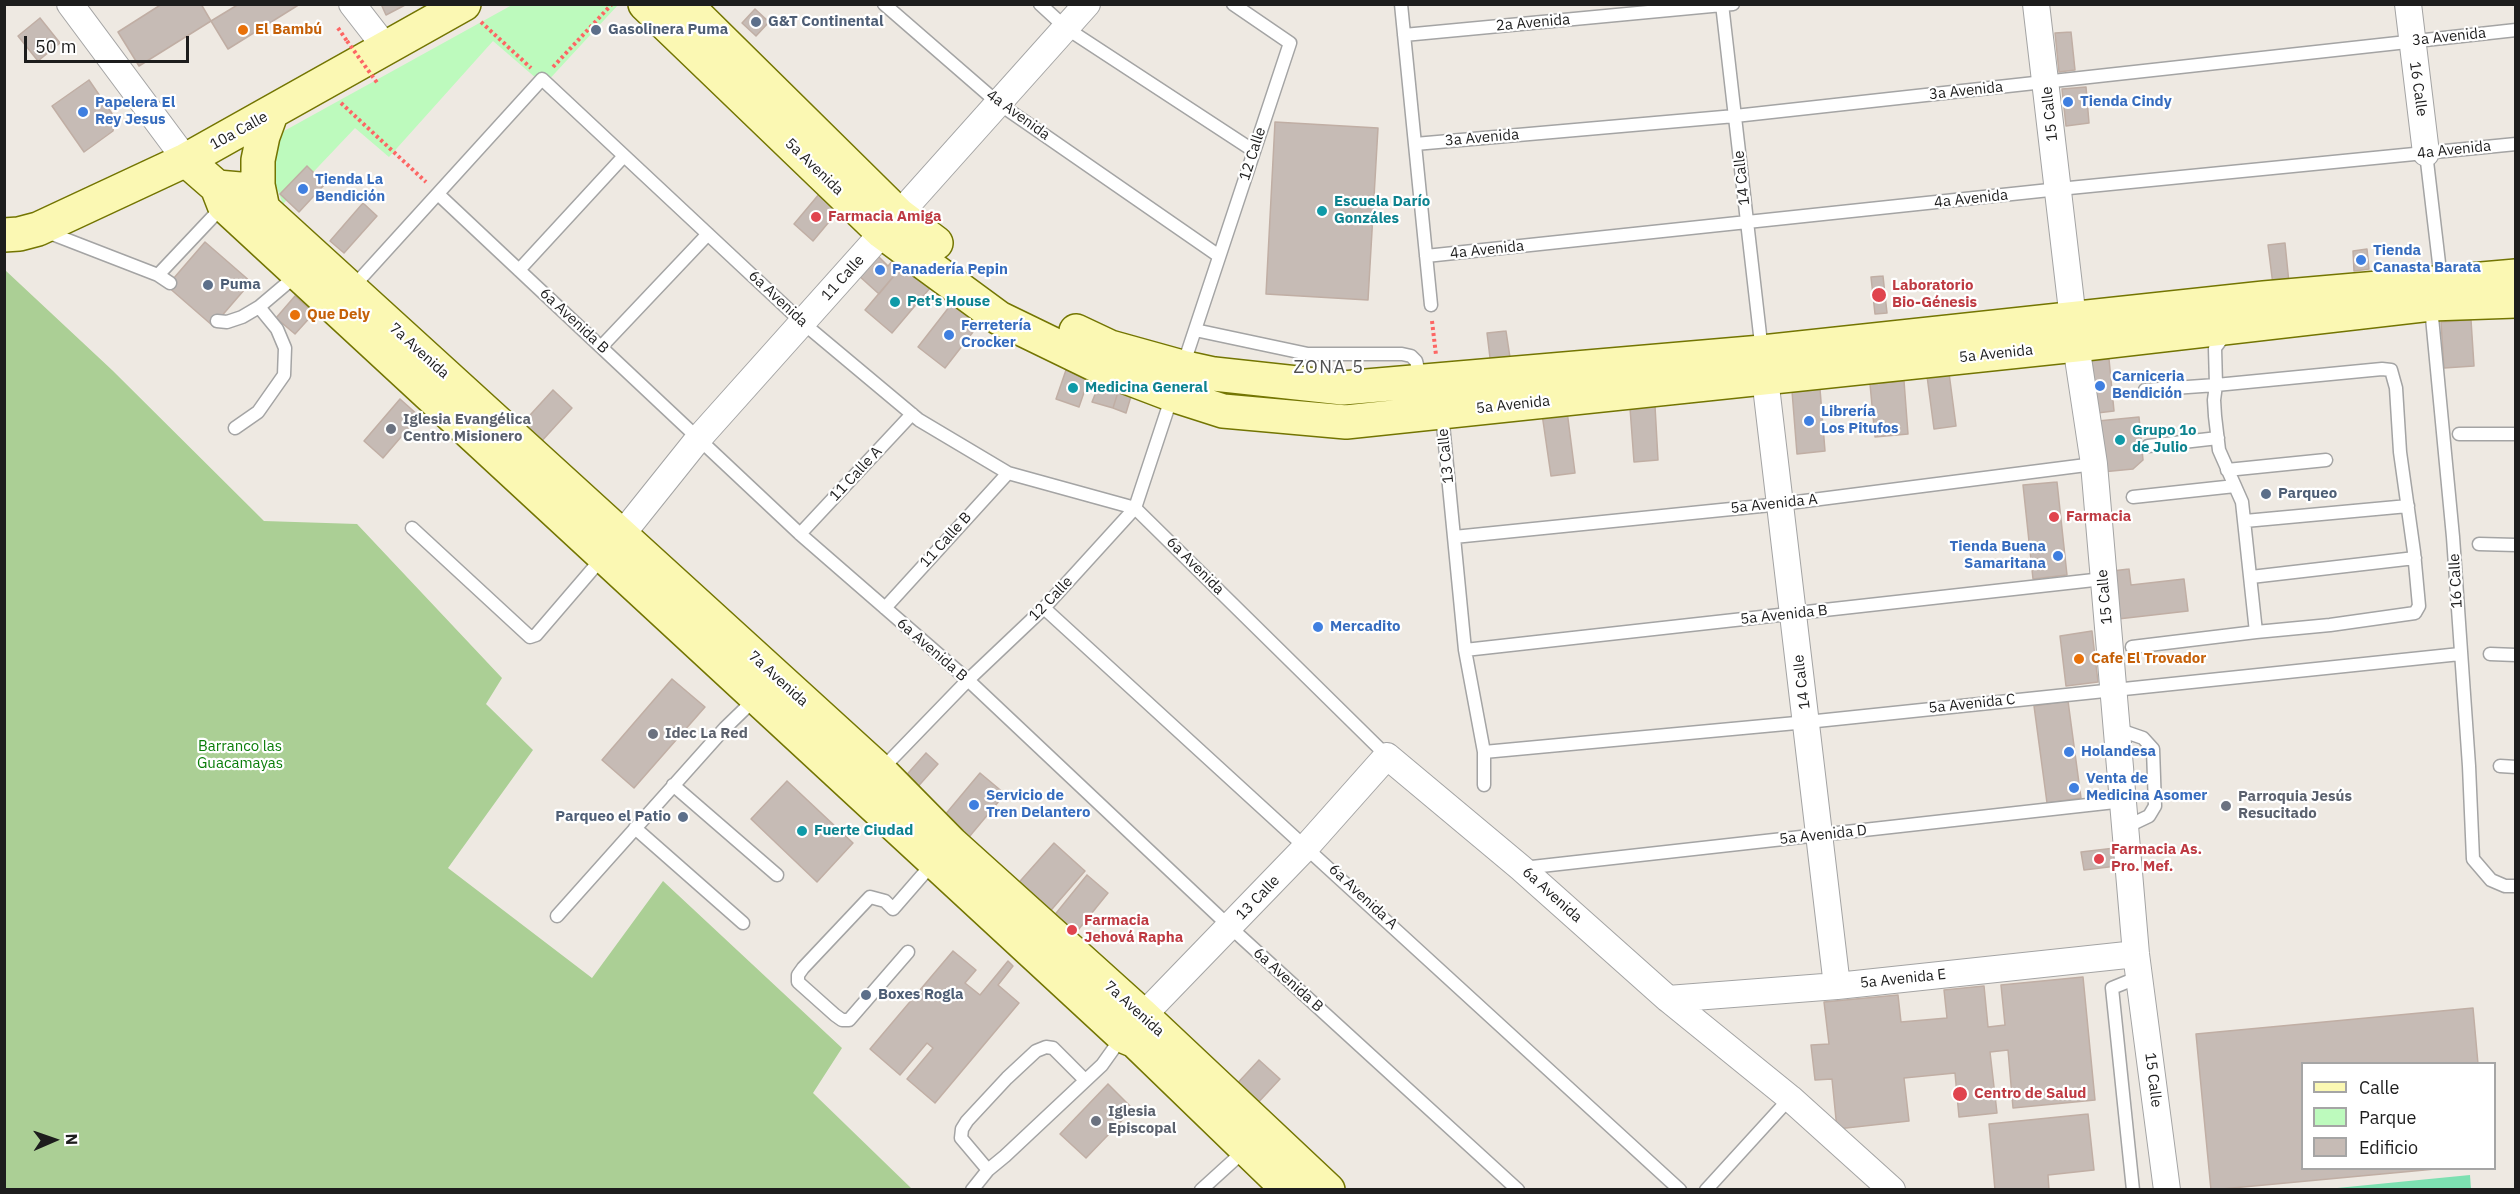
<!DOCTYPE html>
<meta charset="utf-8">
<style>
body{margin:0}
#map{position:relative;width:2520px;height:1194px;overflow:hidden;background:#eee9e2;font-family:"IBM Plex Sans",sans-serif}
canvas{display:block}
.frame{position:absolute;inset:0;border:6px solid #1d1d1d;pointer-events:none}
.legend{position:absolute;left:2301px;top:1062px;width:195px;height:108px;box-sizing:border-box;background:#fff;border:2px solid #a5a5a5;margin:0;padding:8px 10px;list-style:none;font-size:18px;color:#1d1d1d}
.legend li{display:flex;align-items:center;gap:12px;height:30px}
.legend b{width:30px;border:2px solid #a5a5a5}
.north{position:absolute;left:24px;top:1110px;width:60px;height:60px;-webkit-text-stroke:4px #fff;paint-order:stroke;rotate:88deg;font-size:16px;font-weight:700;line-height:24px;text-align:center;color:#1d1d1d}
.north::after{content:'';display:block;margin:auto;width:21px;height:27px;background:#1d1d1d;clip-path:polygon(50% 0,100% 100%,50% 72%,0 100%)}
.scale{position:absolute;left:24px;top:36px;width:165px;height:27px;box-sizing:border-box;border:3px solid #1d1d1d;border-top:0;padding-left:8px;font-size:18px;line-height:21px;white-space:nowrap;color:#1d1d1d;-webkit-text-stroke:4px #fff;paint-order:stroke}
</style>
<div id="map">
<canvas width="2520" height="1194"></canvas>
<div class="frame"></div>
<ul class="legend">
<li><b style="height:8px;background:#fbf8b3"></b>Calle</li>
<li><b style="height:16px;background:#bdfabd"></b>Parque</li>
<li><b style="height:16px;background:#c6bbb5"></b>Edificio</li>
</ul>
<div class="north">N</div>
<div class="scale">50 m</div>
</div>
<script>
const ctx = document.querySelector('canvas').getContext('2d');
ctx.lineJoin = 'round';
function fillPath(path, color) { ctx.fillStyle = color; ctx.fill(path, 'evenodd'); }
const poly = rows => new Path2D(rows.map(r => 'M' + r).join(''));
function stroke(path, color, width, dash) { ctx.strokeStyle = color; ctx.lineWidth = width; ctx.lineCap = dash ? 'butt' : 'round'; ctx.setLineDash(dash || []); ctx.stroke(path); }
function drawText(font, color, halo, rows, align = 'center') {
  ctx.font = font + ' "IBM Plex Sans",sans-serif'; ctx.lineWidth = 4.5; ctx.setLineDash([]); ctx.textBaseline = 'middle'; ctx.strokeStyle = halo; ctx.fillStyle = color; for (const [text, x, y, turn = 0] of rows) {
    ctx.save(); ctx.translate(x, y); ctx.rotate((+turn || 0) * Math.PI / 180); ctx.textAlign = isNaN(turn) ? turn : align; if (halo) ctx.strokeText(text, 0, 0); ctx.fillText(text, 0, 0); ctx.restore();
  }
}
fillPath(poly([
 [5,270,112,370,264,521,357,524,502,678,486,704,533,750,448,868,592,978,663,881,842,1048,813,1093,912,1189,5,1189]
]), '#abcf95');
fillPath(poly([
 [512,5,618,5,544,85,493,41,389,157,355,128,283,204,271,172,277,145,284,131]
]), '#bdfabd');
fillPath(poly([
 [2470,1175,2471,1189,2327,1189]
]), '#7de0b1');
const building = poly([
 [162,4,201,4,211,21,139,66,118,32,162,4],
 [239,4,300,4,228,49,211,21,239,4],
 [381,4,407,4,386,15,381,4],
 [755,9,769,22,756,36,742,23,755,9],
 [40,18,60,43,38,61,18,36,40,18],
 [2071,32,2075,70,2059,72,2055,33,2071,32],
 [89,80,115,118,113,131,84,152,52,106,89,80],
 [2086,87,2089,123,2066,126,2062,89,2086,87],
 [1275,122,1378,128,1368,300,1266,294,1275,122],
 [307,166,325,184,299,212,280,194,307,166],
 [820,193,839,210,813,241,794,224,820,193],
 [363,203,377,216,344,253,330,241,363,203],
 [205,242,251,282,213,326,167,286,205,242],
 [2285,243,2289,283,2273,285,2268,245,2285,243],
 [2367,249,2369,269,2354,271,2353,251,2367,249],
 [876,254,888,266,895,258,903,265,879,294,858,275,876,254],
 [903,265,930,288,892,333,865,310,903,265],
 [1883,276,1887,313,1875,314,1871,277,1883,276],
 [295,296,314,313,295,334,276,318,295,296],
 [953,302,980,323,945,368,918,347,953,302],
 [2471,320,2474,366,2444,368,2441,322,2471,320],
 [1506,331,1511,364,1491,366,1487,333,1506,331],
 [2109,359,2114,411,2097,413,2092,361,2109,359],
 [1066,370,1089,378,1079,407,1056,399,1066,370],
 [1949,373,1956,426,1934,429,1927,376,1949,373],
 [1904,381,1908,434,1875,437,1870,384,1904,381],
 [1100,382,1119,389,1113,408,1092,402,1100,382],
 [1119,389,1132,393,1126,413,1113,408,1119,389],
 [1820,389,1825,451,1797,454,1792,391,1820,389],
 [553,390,572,408,539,444,520,426,553,390],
 [400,399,419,416,383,458,364,441,400,399],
 [1655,406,1658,460,1634,462,1630,408,1655,406],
 [1567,411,1575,473,1551,476,1542,414,1567,411],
 [2139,417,2143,460,2133,469,2102,472,2098,421,2139,417],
 [2057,482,2067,575,2033,579,2023,485,2057,482],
 [2129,569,2131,585,2184,579,2188,611,2118,619,2112,571,2129,569],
 [2092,631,2098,682,2066,686,2060,636,2092,631],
 [672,679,705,707,634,788,602,760,672,679],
 [2068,701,2081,798,2047,803,2034,706,2068,701],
 [926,753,938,764,914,791,902,780,926,753],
 [980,773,1005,794,969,837,944,816,980,773],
 [787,781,853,843,817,882,751,819,787,781],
 [1054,843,1085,871,1046,916,1014,888,1054,843],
 [2115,848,2117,866,2084,870,2081,852,2115,848],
 [1087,875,1108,893,1074,935,1053,917,1087,875],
 [953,951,976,970,965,983,980,995,1008,961,1013,966,998,985,1019,1003,935,1103,907,1079,933,1048,927,1043,900,1075,870,1049,953,951],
 [2083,977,2095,1100,2013,1108,2008,1050,1990,1052,1997,1113,1959,1117,1955,1073,1904,1078,1909,1121,1837,1129,1832,1079,1815,1080,1811,1045,1829,1044,1824,1002,1898,995,1901,1022,1947,1018,1944,990,1984,986,1988,1027,2005,1025,2001,985,2083,977],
 [2473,1008,2478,1064,2302,1064,2302,1168,2446,1168,2211,1190,2196,1034,2473,1008],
 [1259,1060,1280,1079,1254,1107,1233,1088,1259,1060],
 [1108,1084,1133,1109,1086,1158,1060,1134,1108,1084],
 [2088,1114,2094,1170,2048,1175,2049,1190,1995,1190,1989,1124,2088,1114]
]);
fillPath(building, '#c6bbb5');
stroke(building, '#c0aea4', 1.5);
const lane = poly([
 [884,4,998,103,1219,256],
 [1040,4,1066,28,1254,151],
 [1401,4,1431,305],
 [1722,4,1762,352],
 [1404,35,1733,4],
 [1415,144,1735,116,2516,30],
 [2426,153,2441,280],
 [438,194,800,534,968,680,1230,927,1518,1190],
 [47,232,158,275,170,283],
 [1426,256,2059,189,2516,144],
 [519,270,624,156],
 [158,275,223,206],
 [352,288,542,79,803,323,919,420,1008,473,1135,508,1387,756],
 [2431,307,2453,537,2469,766,2473,859,2491,880,2505,886,2516,886],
 [217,321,227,322,242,317,259,307,298,274],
 [1195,330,1308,354,1402,354,1411,356,1416,361,1421,380],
 [601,347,708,234],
 [1183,366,1290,43,1233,4],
 [2145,390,2216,385,2382,369,2391,370,2396,388,2400,452,2414,552,2419,606,2415,613,2330,625,2256,632,2242,502,2219,450,2215,416,2214,400,2216,385,2215,348,2227,332],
 [1442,414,1465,650,1484,752,1484,785],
 [235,428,258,412,284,375,285,348,277,329,259,307],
 [2459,434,2516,434],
 [2148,446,2218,438],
 [2227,470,2326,460],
 [2133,497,2235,486],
 [2245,521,2408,506],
 [412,528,530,637,536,635,603,557],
 [800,534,912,414],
 [1454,537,1781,504,2094,464],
 [2479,544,2516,545],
 [2251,577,2415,558],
 [885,608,1008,473],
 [1044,608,1680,1190],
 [2132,647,2256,632],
 [1465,650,2103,579],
 [2490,654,2516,655],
 [2117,729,2143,738,2153,749,2155,806,2149,816,2126,827],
 [1484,752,1807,722,2460,654],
 [2500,766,2516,767],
 [881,770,968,680,1044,608,1135,508,1172,396],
 [673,785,777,875],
 [635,828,743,923],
 [1523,868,2124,801],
 [557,916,725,728,756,698],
 [908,952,849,1020,842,1020,835,1015,798,982,798,975,803,968,870,897,885,901,893,909,933,863],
 [1085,1080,1053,1048,1046,1047,1036,1051,1007,1078,967,1121,962,1129,961,1138,988,1170,1005,1156,1102,1065,1122,1037],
 [972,1190,988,1170],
 [1201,1190,1245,1150],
 [1706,1190,1790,1098],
 [2133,1190,2112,988,2139,977]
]);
const street = poly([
 [70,4,186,160],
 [352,4,387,49],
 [2036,4,2076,345,2094,464,2136,954,2167,1190],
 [2408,4,2426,153],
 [1765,378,1837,986],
 [611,548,699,438,1087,4],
 [1668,999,1837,986,2136,954],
 [1130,1029,1307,846,1387,756,1521,868,1668,999,1790,1098,1892,1190]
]);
const secondary = poly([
 [645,4,882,232,999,318,1102,368,1173,395,1223,411,1346,422,2076,345,2431,304,2516,301],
 [685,4,899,215,936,243],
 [186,160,217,187,224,205,1123,1036,1135,1041,1289,1190],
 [217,187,240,189,263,209,880,771,951,843,1143,1016,1328,1190],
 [263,209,258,185,258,160,263,136,271,114],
 [4,235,19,234,38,229,186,160,464,4],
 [1076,331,1110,347,1182,367,1214,374,1343,388,1762,352,2264,298,2516,276]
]);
stroke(lane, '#a4a4a4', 15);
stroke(street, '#a4a4a4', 28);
stroke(secondary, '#737502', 36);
stroke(poly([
 [481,22,531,68],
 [338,28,347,41],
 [553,67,612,4],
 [341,103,426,182],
 [1432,321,1436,355]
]), '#fd6664', 4, [3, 3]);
stroke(lane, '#fff', 12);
stroke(street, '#fff', 26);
stroke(secondary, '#fbf8b3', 33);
stroke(poly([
 [347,41,378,84]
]), '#fd6664', 4, [3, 3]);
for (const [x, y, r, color] of [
 [756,22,6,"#5c6f8a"],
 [243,30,6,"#e8710a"],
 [596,30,6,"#5c6f8a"],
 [2068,102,6,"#3f7fe0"],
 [83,112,6,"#3f7fe0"],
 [303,189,6,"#3f7fe0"],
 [1322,211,6,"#0f9aa8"],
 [816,217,6,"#e0444e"],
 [2361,260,6,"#3f7fe0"],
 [880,270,6,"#3f7fe0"],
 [208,285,6,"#5c6f8a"],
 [1879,295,8,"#e0444e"],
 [895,302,6,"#0f9aa8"],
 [295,315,6,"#e8710a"],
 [949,335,6,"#3f7fe0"],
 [2100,386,6,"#3f7fe0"],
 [1073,388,6,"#0f9aa8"],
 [1809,421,6,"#3f7fe0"],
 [391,429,6,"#6b7280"],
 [2120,440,6,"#0f9aa8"],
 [2266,494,6,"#5c6f8a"],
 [2054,517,6,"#e0444e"],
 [2058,556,6,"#3f7fe0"],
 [1318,627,6,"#3f7fe0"],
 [2079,659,6,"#e8710a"],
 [653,734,6,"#6b7280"],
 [2069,752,6,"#3f7fe0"],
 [2074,788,6,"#3f7fe0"],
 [974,805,6,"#3f7fe0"],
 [2226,806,6,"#6b7280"],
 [683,817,6,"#5c6f8a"],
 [802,831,6,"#0f9aa8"],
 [2099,859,6,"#e0444e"],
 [1072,930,6,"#e0444e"],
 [866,995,6,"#5c6f8a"],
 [1960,1094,8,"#e0444e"],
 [1096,1121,6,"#6b7280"]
]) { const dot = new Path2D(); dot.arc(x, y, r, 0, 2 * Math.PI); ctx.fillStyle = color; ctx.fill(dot); stroke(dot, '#fff', 2); }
drawText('bold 15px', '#4e5e75', '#fff', [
 ["G&T Continental",768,22],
 ["Gasolinera Puma",608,30],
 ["Puma",220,285],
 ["Parqueo",2278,494],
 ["Parqueo el Patio",671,817,"right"],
 ["Boxes Rogla",878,995]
], 'left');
drawText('15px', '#1d1d1d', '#fff', [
 ["2a Avenida",1533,23,-5],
 ["3a Avenida",2449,37,-6],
 ["16 Calle",2418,89,82],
 ["3a Avenida",1966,91,-6],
 ["15 Calle",2050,114,-96],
 ["4a Avenida",1018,115,36],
 ["10a Calle",239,131,-29],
 ["3a Avenida",1482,138,-5],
 ["4a Avenida",2454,150,-6],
 ["12 Calle",1253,154,-72],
 ["5a Avenida",814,167,44],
 ["14 Calle",1742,178,-96],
 ["4a Avenida",1971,199,-6],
 ["4a Avenida",1487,250,-6],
 ["11 Calle",843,278,-48],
 ["6a Avenida",778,299,43],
 ["6a Avenida B",574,321,43],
 ["7a Avenida",419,351,42],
 ["5a Avenida",1996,354,-6],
 ["5a Avenida",1513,405,-6],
 ["13 Calle",1446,456,-96],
 ["11 Calle A",856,474,-47],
 ["5a Avenida A",1774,504,-6],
 ["11 Calle B",946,540,-48],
 ["6a Avenida",1195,566,45],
 ["16 Calle",2456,581,-93],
 ["15 Calle",2105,597,-95],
 ["12 Calle",1051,599,-46],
 ["5a Avenida B",1784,615,-6],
 ["6a Avenida B",932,650,41],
 ["7a Avenida",778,679,42],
 ["14 Calle",1802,682,-97],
 ["5a Avenida C",1972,704,-6],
 ["5a Avenida D",1823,835,-6],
 ["6a Avenida",1552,895,42],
 ["6a Avenida A",1363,897,43],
 ["13 Calle",1258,898,-46],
 ["5a Avenida E",1903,979,-6],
 ["6a Avenida B",1288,980,42],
 ["7a Avenida",1134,1009,42],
 ["15 Calle",2153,1080,83]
]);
drawText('bold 15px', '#c56008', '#fff', [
 ["El Bambú",255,30],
 ["Que Dely",307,315],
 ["Cafe El Trovador",2091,659]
], 'left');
drawText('bold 15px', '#366cbe', '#fff', [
 ["Tienda Cindy",2080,102],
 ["Papelera El",95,103],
 ["Rey Jesus",95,120],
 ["Tienda La",315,180],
 ["Bendición",315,197],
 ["Tienda",2373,251],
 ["Canasta Barata",2373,268],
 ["Panadería Pepin",892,270],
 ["Ferretería",961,326],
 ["Crocker",961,343],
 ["Carniceria",2112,377],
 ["Bendición",2112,394],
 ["Librería",1821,412],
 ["Los Pitufos",1821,429],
 ["Tienda Buena",2046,547,"right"],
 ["Samaritana",2046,564,"right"],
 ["Mercadito",1330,627],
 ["Holandesa",2081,752],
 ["Venta de",2086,779],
 ["Medicina Asomer",2086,796],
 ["Servicio de",986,796],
 ["Tren Delantero",986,813]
], 'left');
drawText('bold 15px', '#0d838f', '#fff', [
 ["Escuela Darío",1334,202],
 ["Gonzáles",1334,219],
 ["Pet's House",907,302],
 ["Medicina General",1085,388],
 ["Grupo 1o",2132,431],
 ["de Julio",2132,448],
 ["Fuerte Ciudad",814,831]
], 'left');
drawText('bold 15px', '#be3a42', '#fff', [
 ["Farmacia Amiga",828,217],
 ["Laboratorio",1892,286],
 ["Bio-Génesis",1892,303],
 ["Farmacia",2066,517],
 ["Farmacia As.",2111,850],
 ["Pro. Mef.",2111,867],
 ["Farmacia",1084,921],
 ["Jehová Rapha",1084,938],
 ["Centro de Salud",1974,1094]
], 'left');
drawText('bold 15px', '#5b616d', '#fff', [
 ["Iglesia Evangélica",403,420],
 ["Centro Misionero",403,437],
 ["Idec La Red",665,734],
 ["Parroquia Jesús",2238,797],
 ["Resucitado",2238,814],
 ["Iglesia",1108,1112],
 ["Episcopal",1108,1129]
], 'left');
drawText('15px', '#097d09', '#fff', [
 ["Barranco las",240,747],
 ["Guacamayas",240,764]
]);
ctx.letterSpacing = '1.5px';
drawText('18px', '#505050', '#fff', [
 ["ZONA 5",1329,368]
]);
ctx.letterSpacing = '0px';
</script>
